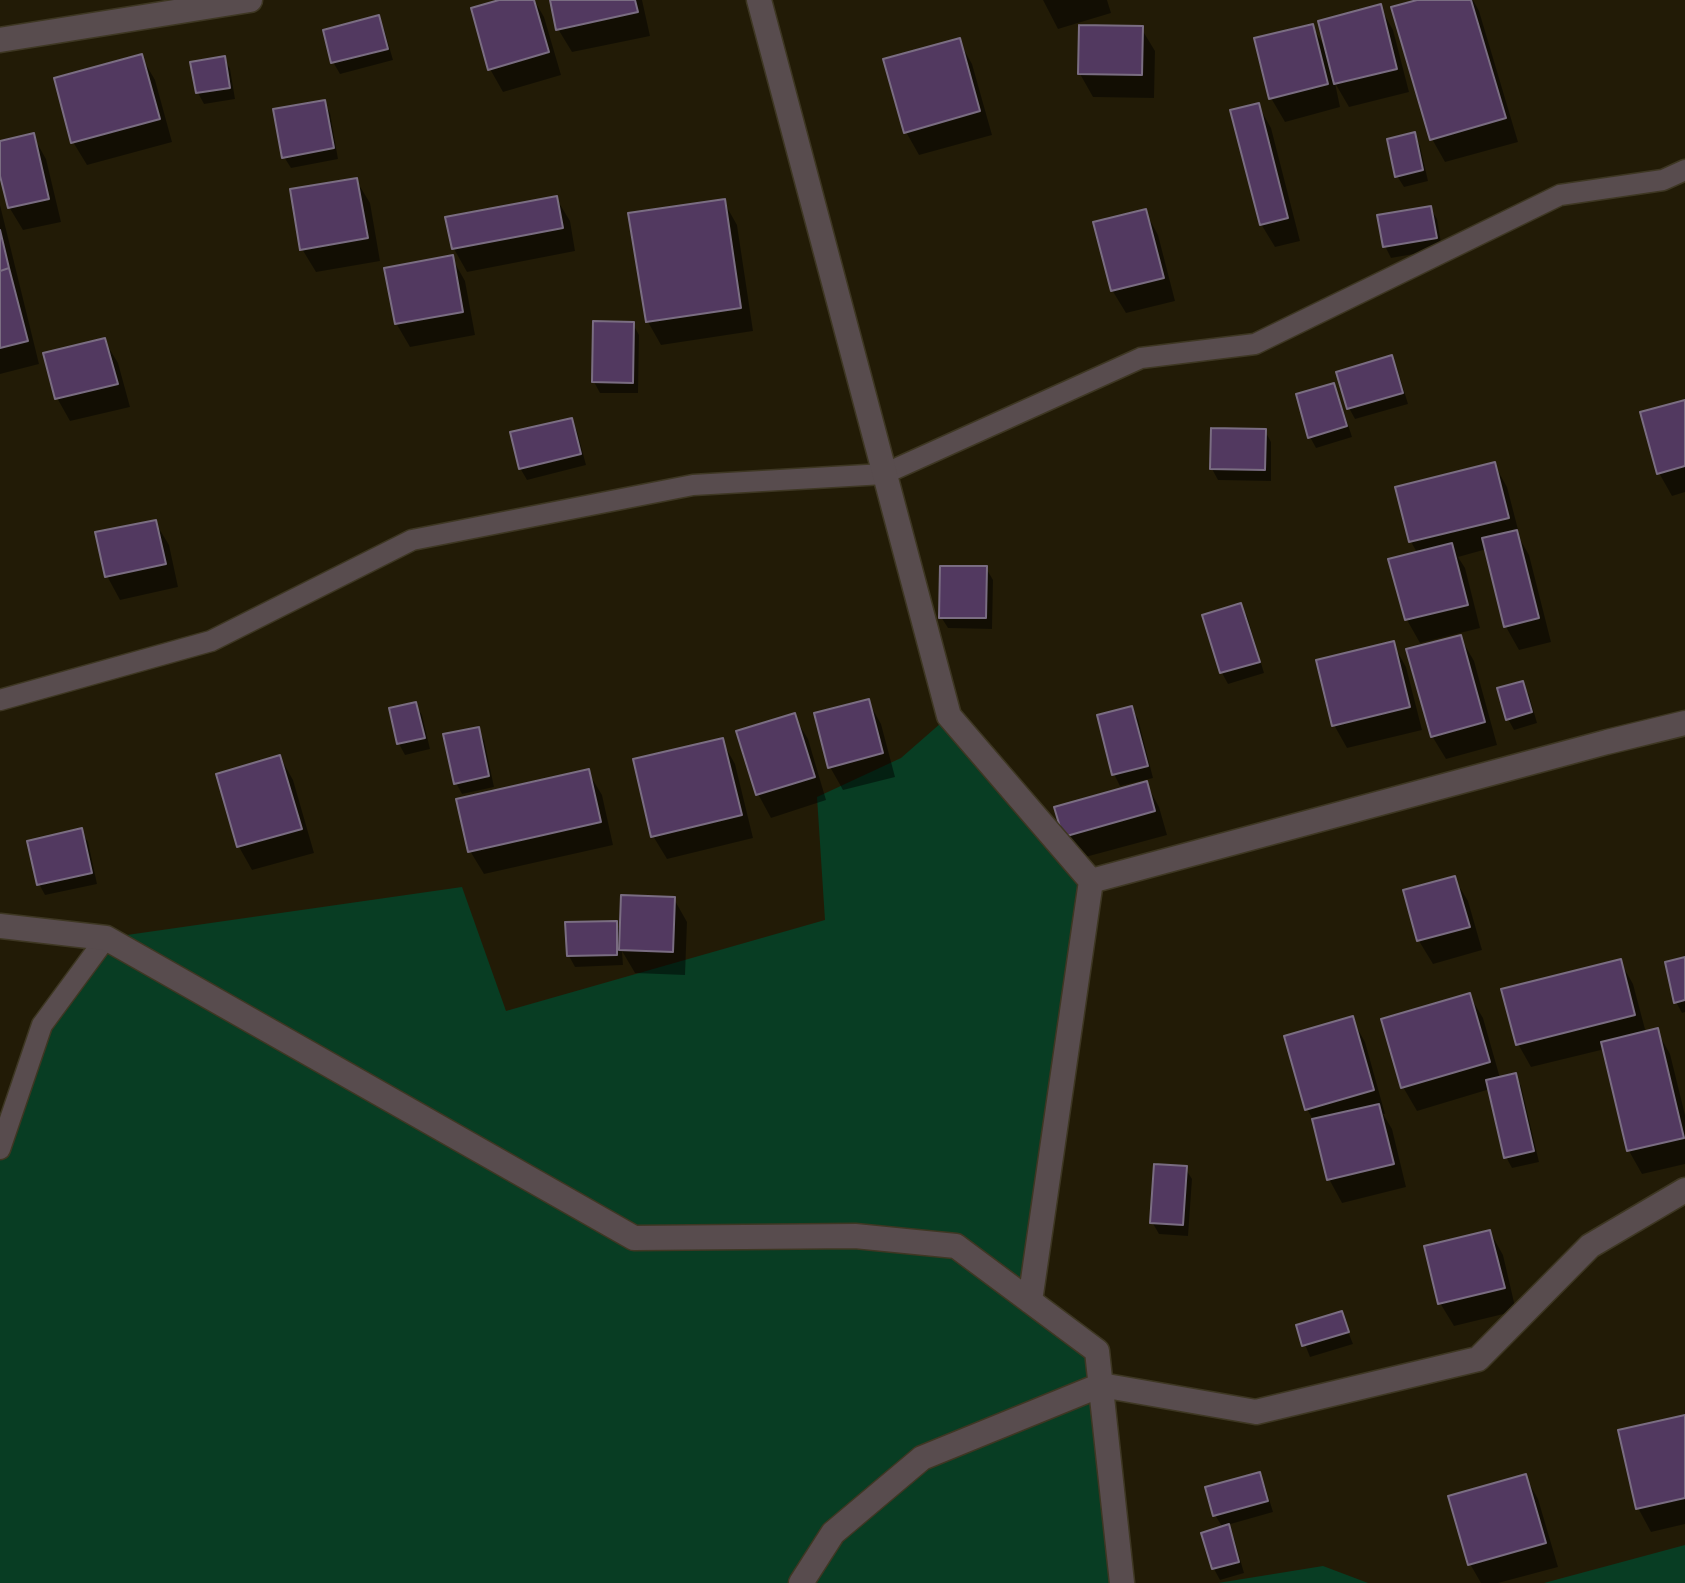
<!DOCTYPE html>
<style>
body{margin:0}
canvas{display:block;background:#221b06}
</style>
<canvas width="1685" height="1583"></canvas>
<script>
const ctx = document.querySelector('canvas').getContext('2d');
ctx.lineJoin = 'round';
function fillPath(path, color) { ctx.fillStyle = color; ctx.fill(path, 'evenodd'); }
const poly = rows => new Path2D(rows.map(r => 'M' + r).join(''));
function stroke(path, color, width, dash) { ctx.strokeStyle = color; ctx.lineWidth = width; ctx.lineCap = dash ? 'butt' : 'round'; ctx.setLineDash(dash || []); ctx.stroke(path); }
fillPath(poly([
 [949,716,1091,881,1030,1301,1097,1351,1122,1583,0,1583,0,1149,42,1025,106,938,462,887,506,1011,825,920,817,797,901,758],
 [1685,1545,1685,1583,1544,1583],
 [1323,1566,1368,1583,1218,1583]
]), '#083d23');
fillPath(poly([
 [507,0,534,0,544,17,561,75,503,92,490,69],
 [552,0,642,0,650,36,572,52,558,29],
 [1043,0,1107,0,1111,13,1058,29],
 [1424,0,1473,0,1479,11,1518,142,1445,162,1432,139],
 [1380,7,1393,30,1409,92,1349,107,1335,83,1340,107,1285,122,1271,98,1312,26,1326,49],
 [378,18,384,29,393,60,340,74,333,62],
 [1141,28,1155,51,1154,98,1093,97,1080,74],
 [959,41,972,64,992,135,919,155,906,132],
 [141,56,155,80,172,142,87,165,73,142],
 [224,58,230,69,235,99,204,104,198,93],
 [324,102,330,113,338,159,291,168,284,157],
 [1258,105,1271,128,1300,241,1275,247,1261,224],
 [1414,135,1420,146,1428,181,1404,187,1397,176],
 [33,136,46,159,61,222,23,230,9,207,0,167,0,143],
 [356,180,370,203,380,261,316,272,302,249],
 [556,198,570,221,575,251,467,272,454,249],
 [724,202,737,225,753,331,661,345,648,322],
 [0,205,39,364,0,374],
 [1430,208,1437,219,1442,249,1391,258,1385,246],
 [1145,211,1158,235,1175,301,1126,313,1112,290],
 [452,258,465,281,475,335,410,347,396,323],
 [633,324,639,335,638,393,600,393,594,382],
 [104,340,118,363,130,407,70,421,57,398],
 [1391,357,1397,368,1408,404,1355,419,1349,408],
 [1333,386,1339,397,1352,437,1316,448,1310,437],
 [1685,402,1685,492,1672,496,1659,473],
 [571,420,577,431,586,465,527,480,520,468],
 [1265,431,1271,442,1271,481,1218,480,1212,469],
 [1494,464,1507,487,1521,541,1529,555,1551,642,1519,650,1506,627,1487,549,1458,557,1465,568,1480,628,1420,643,1407,620,1391,561,1418,554,1411,542],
 [155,522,169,545,178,587,120,600,107,576],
 [986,568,993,580,992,629,948,628,941,617],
 [1240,605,1247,616,1264,673,1228,684,1222,673,1204,616],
 [1460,637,1474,661,1497,745,1446,759,1432,736],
 [1393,644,1406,667,1422,730,1347,748,1334,725],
 [1522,683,1529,695,1537,723,1514,730,1508,719],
 [868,701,881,724,895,777,843,790,830,767],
 [415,704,422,715,430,749,405,755,399,744,392,709],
 [1131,708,1138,719,1153,778,1120,786,1114,774],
 [794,716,808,739,826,800,771,818,758,794],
 [478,729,484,740,494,787,462,794,456,783],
 [722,741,735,764,753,838,667,859,653,836],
 [280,757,293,780,314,853,252,870,239,847,218,775],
 [588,772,602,795,613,845,484,874,470,851],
 [1146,783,1159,807,1167,835,1078,859,1065,836],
 [81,831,88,842,97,884,45,895,39,884],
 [1454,878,1468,901,1482,950,1433,964,1419,941,1405,892],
 [674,899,687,922,685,975,635,973,622,951,623,965,575,967,569,956,616,923,622,934],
 [1685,959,1685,1012,1682,1013,1676,1002],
 [1620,961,1633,984,1646,1033,1657,1031,1670,1054,1685,1115,1685,1164,1642,1174,1629,1151,1605,1049,1531,1067,1518,1044],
 [1469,995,1483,1018,1500,1078,1515,1075,1521,1086,1539,1162,1512,1168,1506,1157,1490,1089,1417,1111,1403,1087,1383,1020],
 [1352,1019,1365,1042,1385,1114,1383,1114,1392,1129,1406,1187,1342,1203,1329,1179,1316,1125,1307,1109],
 [1185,1168,1192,1179,1188,1236,1159,1234,1152,1222],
 [1490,1232,1503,1255,1516,1311,1454,1326,1440,1303],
 [1341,1314,1353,1344,1310,1357,1298,1327],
 [1685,1417,1685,1524,1651,1532,1638,1508],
 [1259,1474,1265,1486,1273,1512,1227,1525,1234,1538,1244,1573,1220,1580,1214,1569,1203,1534,1223,1528,1215,1515],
 [1525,1476,1538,1499,1558,1567,1498,1583,1481,1583,1470,1564]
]), '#0007');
const building = poly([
 [499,0,534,0,549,52,488,70,471,8,499,0],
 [550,0,635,0,638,12,556,30,550,0],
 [1417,0,1471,0,1506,118,1430,140,1391,7,1417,0],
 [1381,4,1397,69,1334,84,1318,21,1381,4],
 [379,15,388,49,331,63,323,30,379,15],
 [1313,24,1328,84,1269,99,1254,38,1313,24],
 [1079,25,1143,26,1142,75,1078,74,1079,25],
 [960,38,980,111,904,133,883,59,960,38],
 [142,54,160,119,71,143,54,78,142,54],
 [225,56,230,88,196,93,190,62,225,56],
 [325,100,334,148,282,158,273,109,325,100],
 [1259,103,1288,218,1260,225,1230,110,1259,103],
 [1415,132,1423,170,1395,177,1387,139,1415,132],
 [34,133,49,199,8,208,0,176,0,141,34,133],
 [357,178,368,238,300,250,290,189,357,178],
 [557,196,563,228,452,249,445,217,557,196],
 [725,199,741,308,646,322,628,213,725,199],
 [1431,206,1437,238,1383,247,1377,215,1431,206],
 [1146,209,1164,278,1111,291,1093,222,1146,209],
 [0,230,9,268,0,271,0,230],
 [453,255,463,312,395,324,384,268,453,255],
 [9,268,28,341,0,348,0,271,9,268],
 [593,321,634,322,633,383,592,382,593,321],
 [105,338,118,384,55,399,43,353,105,338],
 [1392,355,1403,393,1347,409,1336,372,1392,355],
 [1334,383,1347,426,1308,438,1296,394,1334,383],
 [1685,400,1685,466,1657,474,1640,412,1685,400],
 [572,418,581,454,519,469,510,432,572,418],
 [1211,428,1266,429,1265,470,1210,469,1211,428],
 [1495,462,1509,518,1409,542,1395,487,1495,462],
 [156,520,166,564,105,577,95,532,156,520],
 [1517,530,1539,618,1504,627,1482,538,1517,530],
 [1452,543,1468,605,1405,620,1388,559,1452,543],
 [940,566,987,566,986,618,939,618,940,566],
 [1241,603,1260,662,1220,673,1202,615,1241,603],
 [1461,635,1485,722,1431,737,1406,649,1461,635],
 [1394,641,1410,707,1332,726,1316,660,1394,641],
 [1523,681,1532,712,1506,720,1497,688,1523,681],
 [869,699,883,753,828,768,814,713,869,699],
 [416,702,425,738,397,744,389,708,416,702],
 [1132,706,1148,766,1112,775,1097,715,1132,706],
 [795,713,815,777,756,795,736,731,795,713],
 [479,727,489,776,454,784,443,734,479,727],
 [723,738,742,815,651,837,633,759,723,738],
 [280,755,302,829,237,847,216,774,280,755],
 [589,769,601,822,468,852,456,799,589,769],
 [1147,781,1155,811,1063,837,1054,807,1147,781],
 [82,828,92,873,37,885,27,841,82,828],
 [1455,876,1470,927,1417,941,1403,890,1455,876],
 [621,895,675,897,673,952,619,950,621,895],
 [617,921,617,955,567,956,565,922,617,921],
 [1685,957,1685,1000,1674,1003,1665,962,1685,957],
 [1621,959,1635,1015,1516,1045,1501,989,1621,959],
 [1470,993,1490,1062,1401,1088,1381,1019,1470,993],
 [1353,1016,1374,1090,1305,1110,1284,1036,1353,1016],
 [1658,1028,1684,1138,1627,1151,1601,1042,1658,1028],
 [1516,1073,1534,1151,1504,1158,1486,1080,1516,1073],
 [1379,1104,1394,1164,1327,1180,1312,1119,1379,1104],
 [1154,1164,1187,1166,1183,1225,1150,1223,1154,1164],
 [1490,1230,1505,1288,1438,1304,1424,1246,1490,1230],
 [1342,1311,1349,1332,1302,1346,1296,1325,1342,1311],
 [1685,1415,1685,1498,1636,1509,1618,1430,1685,1415],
 [1260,1472,1268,1501,1213,1516,1205,1487,1260,1472],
 [1526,1474,1546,1543,1468,1565,1448,1496,1526,1474],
 [1229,1524,1239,1562,1212,1569,1201,1533,1229,1524]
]);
fillPath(building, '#523960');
stroke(building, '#7a6d82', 2);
const lane = poly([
 [0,700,211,641,412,540,693,485,884,474,1141,358,1255,344,1560,195,1663,180,1685,170],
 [0,1149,42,1025,106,938]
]);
const street = poly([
 [759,0,949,716,1091,881,1030,1301],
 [0,40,250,0],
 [1091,881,1607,742,1685,723],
 [0,926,106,938,634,1238,855,1236,956,1246,1097,1351,1122,1583],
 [801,1583,833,1533,922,1458,1101,1385,1256,1412,1478,1359,1590,1246,1685,1190]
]);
stroke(lane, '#3e3723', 23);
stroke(street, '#3e3723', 27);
stroke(lane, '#584c4e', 20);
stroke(street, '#584c4e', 24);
</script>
